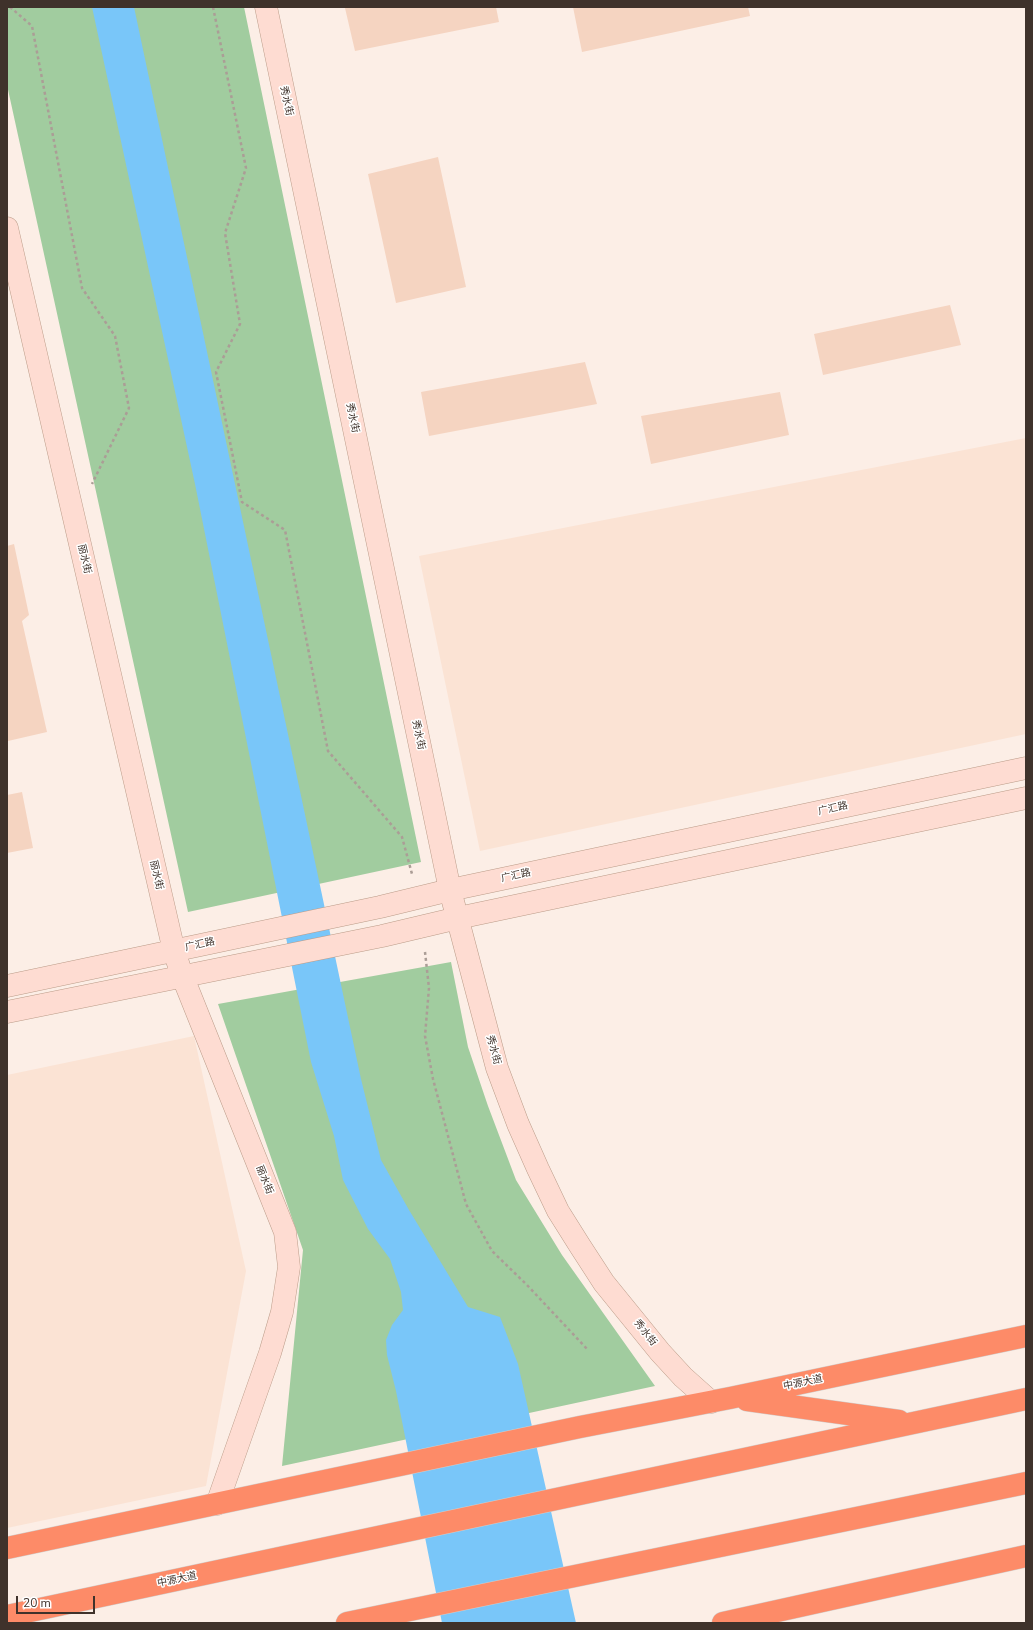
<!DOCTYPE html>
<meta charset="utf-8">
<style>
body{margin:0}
#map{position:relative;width:1033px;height:1630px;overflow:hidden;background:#fceee6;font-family:"Nunito Sans",sans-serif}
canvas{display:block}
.frame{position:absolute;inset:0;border:8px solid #3f322b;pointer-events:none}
.scale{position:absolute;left:16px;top:1596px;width:79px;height:18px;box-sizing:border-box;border:2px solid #3f322b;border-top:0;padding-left:5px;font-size:12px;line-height:14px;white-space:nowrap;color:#3f322b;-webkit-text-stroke:3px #fff;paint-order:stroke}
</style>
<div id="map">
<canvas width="1033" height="1630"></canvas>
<div class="frame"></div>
<div class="scale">20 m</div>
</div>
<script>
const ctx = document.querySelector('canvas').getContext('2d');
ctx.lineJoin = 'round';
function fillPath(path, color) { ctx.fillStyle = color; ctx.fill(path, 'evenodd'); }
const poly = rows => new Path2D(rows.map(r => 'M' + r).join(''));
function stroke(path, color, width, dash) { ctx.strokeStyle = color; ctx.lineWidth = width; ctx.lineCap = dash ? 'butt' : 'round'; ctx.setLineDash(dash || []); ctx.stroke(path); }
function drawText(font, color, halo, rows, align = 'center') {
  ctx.font = font + ' "Nunito Sans","Noto Sans SC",sans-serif'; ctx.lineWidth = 3; ctx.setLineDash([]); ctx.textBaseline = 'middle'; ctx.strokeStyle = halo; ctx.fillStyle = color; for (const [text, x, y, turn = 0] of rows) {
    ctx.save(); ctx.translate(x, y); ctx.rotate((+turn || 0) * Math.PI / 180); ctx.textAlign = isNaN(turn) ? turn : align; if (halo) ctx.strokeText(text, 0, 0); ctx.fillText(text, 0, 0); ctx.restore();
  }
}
fillPath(poly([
 [1026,438,1026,734,480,851,419,556],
 [194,1036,246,1271,206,1486,7,1528,7,1075]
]), '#fbe3d4');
fillPath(poly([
 [7,7,244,7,421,862,188,912,7,85],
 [451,962,468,1047,488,1106,516,1180,562,1255,655,1386,282,1466,303,1250,218,1004]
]), '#a1cc9f');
fillPath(poly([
 [92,7,134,7,361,1079,381,1160,409,1210,468,1307,500,1317,518,1364,576,1623,442,1623,396,1391,387,1355,386,1340,392,1325,403,1310,401,1292,390,1259,368,1229,343,1180,334,1136,311,1062,195,484]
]), '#79c6f9');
fillPath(poly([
 [349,7,496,7,499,22,355,51,345,8],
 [573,7,748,7,750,16,582,52],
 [438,157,466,287,396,303,368,174],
 [950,305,961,345,823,375,814,334],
 [585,362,597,404,429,436,421,392],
 [780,392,789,435,651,464,641,416],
 [14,544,29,615,22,621,47,732,8,741,7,546],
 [22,792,33,848,7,853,7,795]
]), '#f5d4c1');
const secondary = poly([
 [266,7,450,890,497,1068,518,1124,538,1169,558,1211,580,1246,604,1283,660,1352,683,1377,711,1402],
 [7,228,174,951,182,975,285,1232,289,1267,282,1312,270,1353,217,1504],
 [7,986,380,907,450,890,1026,768],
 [7,1012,382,936,458,918,1026,798]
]);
const highway = poly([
 [747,1400,899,1421],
 [7,1548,580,1427,730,1398,1026,1336],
 [7,1616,1026,1399],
 [347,1623,1026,1483],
 [723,1623,1026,1556]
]);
stroke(secondary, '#bb9c89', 23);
stroke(highway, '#d1cecc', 23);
stroke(poly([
 [10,7,32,26,82,288,115,336,129,408,92,484],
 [213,7,246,168,225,233,240,324,216,372,242,502,285,530,328,751,402,837,412,874],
 [425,952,429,988,425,1036,433,1079,466,1204,492,1251,527,1285,588,1350]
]), '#ab9d96', 2.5, [3, 3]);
stroke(secondary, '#fedcd2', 22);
stroke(highway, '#fd8b68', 22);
drawText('10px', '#3f322b', '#fff', [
 ["秀水街",286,101,78],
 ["秀水街",352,418,78],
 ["丽水街",84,559,77],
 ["秀水街",418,735,78],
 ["广汇路",833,809,-12],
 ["丽水街",156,875,77],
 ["广汇路",516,876,-12],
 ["广汇路",200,945,-12],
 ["秀水街",493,1050,75],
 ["丽水街",264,1180,68],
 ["秀水街",645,1333,51],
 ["中源大道",803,1383,-12],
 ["中源大道",177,1580,-12]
]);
</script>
